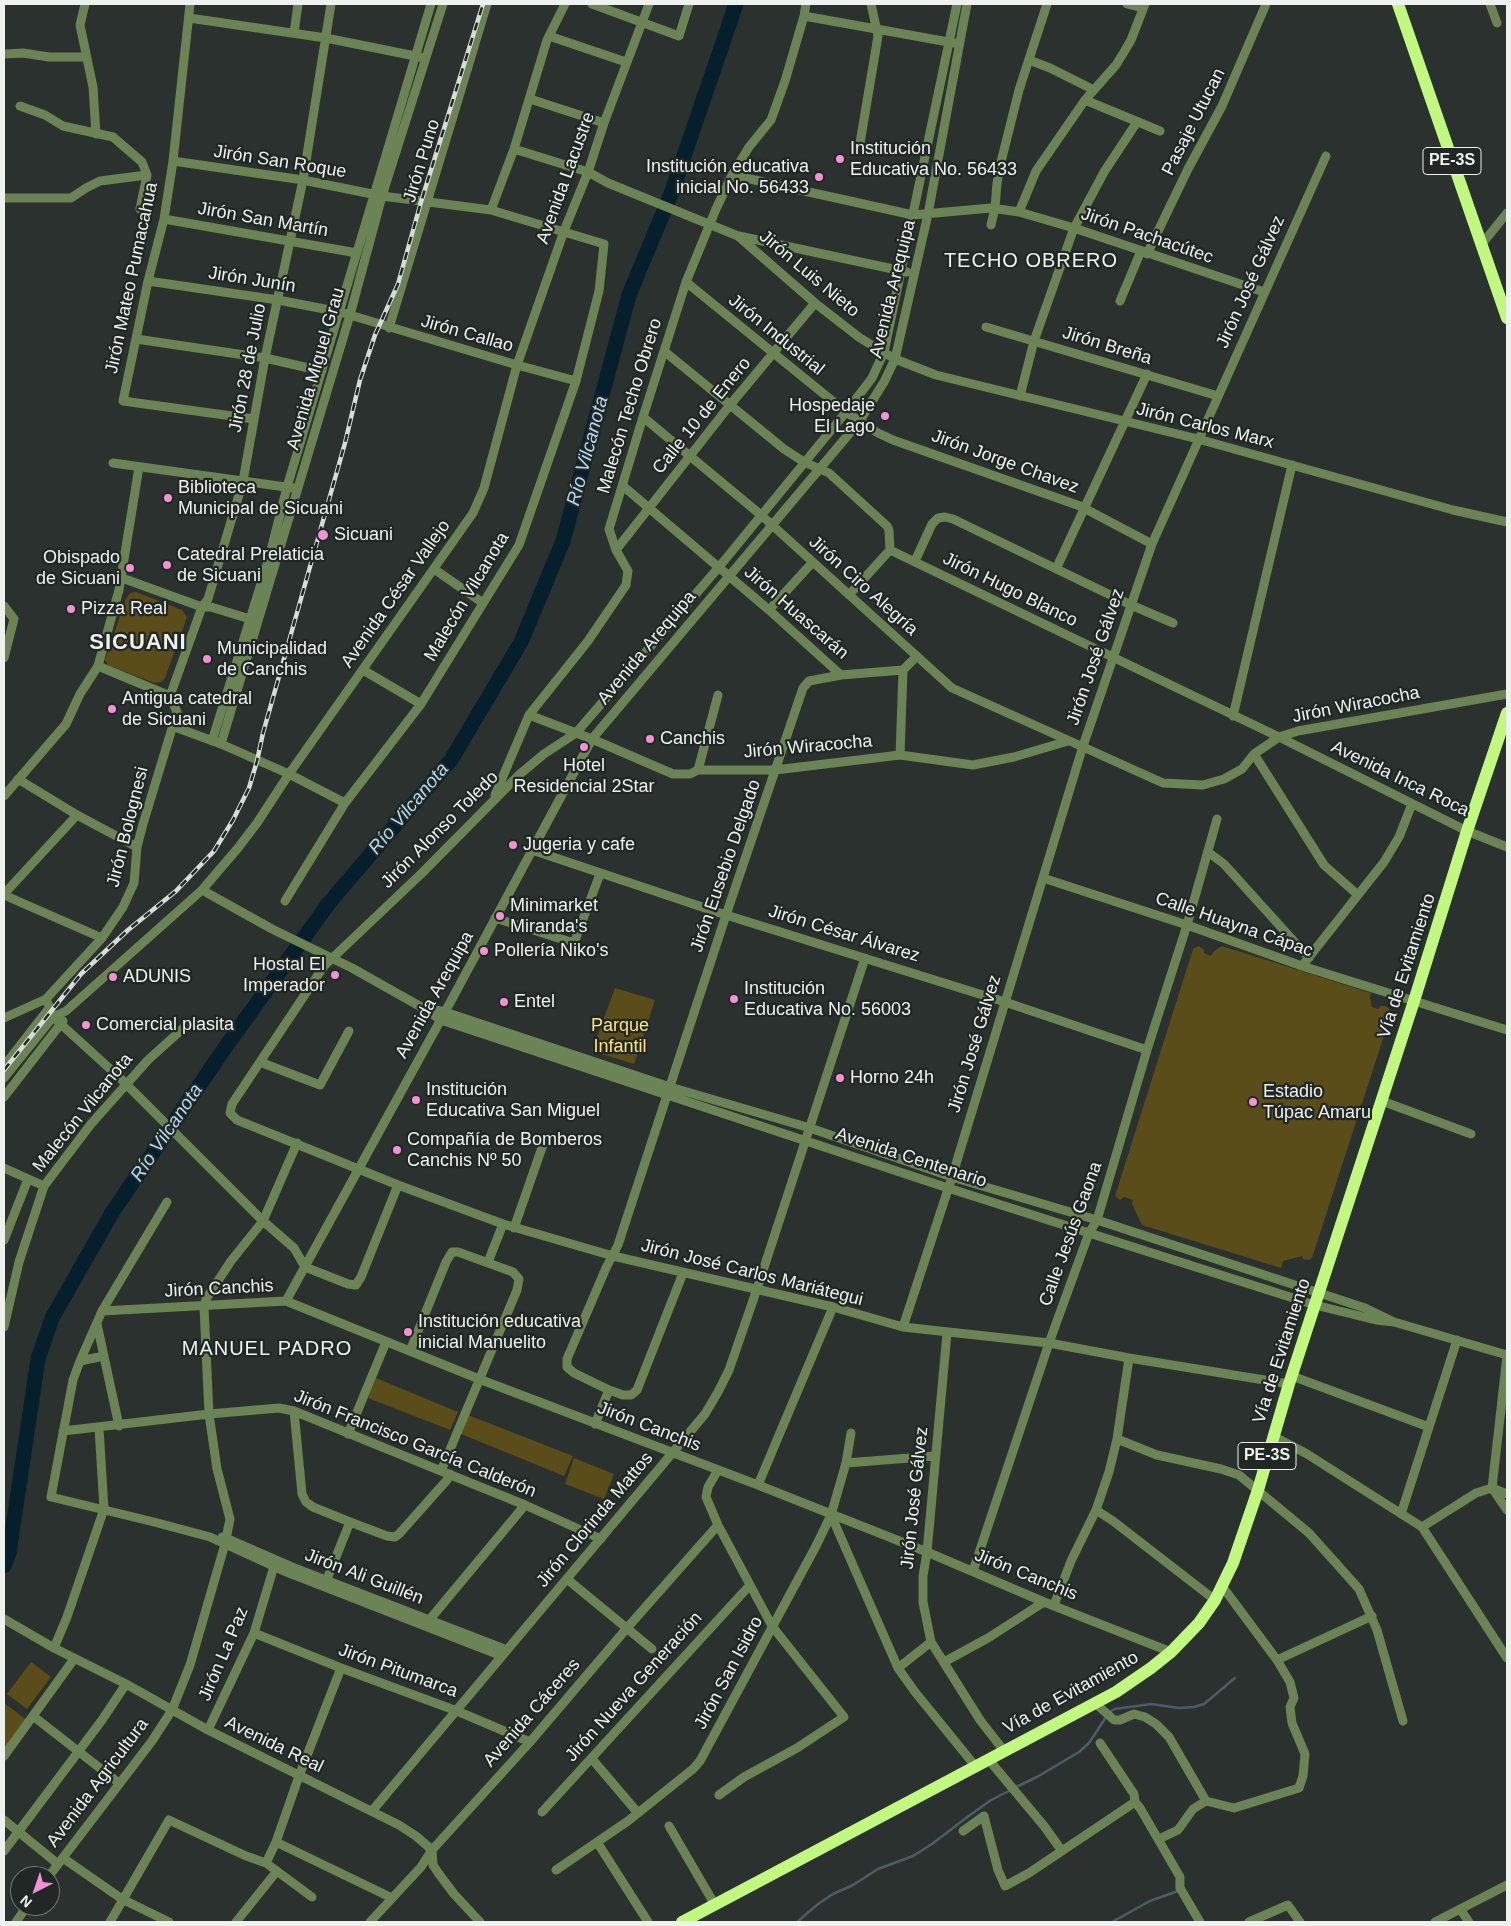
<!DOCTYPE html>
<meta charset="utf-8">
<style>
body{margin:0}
#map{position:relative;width:1511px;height:1926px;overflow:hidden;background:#2a312e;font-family:Helvetica,sans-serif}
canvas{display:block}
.frame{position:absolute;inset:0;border:5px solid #edf2ef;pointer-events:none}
.north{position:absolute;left:10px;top:1866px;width:50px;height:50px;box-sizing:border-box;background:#202724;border:1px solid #727875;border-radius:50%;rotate:221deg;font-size:14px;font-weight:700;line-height:20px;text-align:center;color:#edf2ef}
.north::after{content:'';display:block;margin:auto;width:18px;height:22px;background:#f391d5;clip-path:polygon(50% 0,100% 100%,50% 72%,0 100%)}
</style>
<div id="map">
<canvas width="1511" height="1926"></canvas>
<div class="frame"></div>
<div class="north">N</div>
</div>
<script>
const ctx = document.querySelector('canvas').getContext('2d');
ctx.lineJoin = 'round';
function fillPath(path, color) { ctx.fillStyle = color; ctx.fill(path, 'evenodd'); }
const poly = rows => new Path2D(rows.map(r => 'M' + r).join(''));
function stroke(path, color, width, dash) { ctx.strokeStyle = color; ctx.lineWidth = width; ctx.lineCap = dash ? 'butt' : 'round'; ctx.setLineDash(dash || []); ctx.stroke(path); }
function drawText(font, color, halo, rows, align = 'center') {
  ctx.font = font + ' Helvetica,sans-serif'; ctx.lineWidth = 4.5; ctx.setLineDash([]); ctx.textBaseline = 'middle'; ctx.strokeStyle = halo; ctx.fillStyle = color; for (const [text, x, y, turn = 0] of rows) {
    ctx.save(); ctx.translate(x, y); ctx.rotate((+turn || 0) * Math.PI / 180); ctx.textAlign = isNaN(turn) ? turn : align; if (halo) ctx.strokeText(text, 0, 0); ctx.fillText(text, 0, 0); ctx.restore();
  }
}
fillPath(poly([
 [136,592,182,610,187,617,165,678,161,682,154,683,108,665,105,660,126,599,130,593],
 [1199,946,1204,950,1204,953,1211,956,1213,952,1222,946,1371,993,1370,997,1372,1007,1378,1009,1381,1006,1386,1006,1390,1010,1391,1014,1312,1258,1309,1260,1303,1259,1302,1256,1283,1261,1281,1268,1142,1225,1132,1204,1133,1200,1124,1197,1120,1200,1115,1196,1193,949],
 [615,988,655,1000,634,1064,592,1051],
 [376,1378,458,1412,450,1430,368,1398],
 [468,1415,573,1456,564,1476,461,1434],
 [574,1458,614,1474,604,1499,565,1484],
 [31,1662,51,1677,27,1709,7,1694],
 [4,1703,27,1720,4,1749]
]), '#5a4d19');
stroke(poly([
 [1109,1712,1115,1709,1151,1704,1179,1708,1194,1707,1204,1704,1235,1678],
 [1016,1787,1037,1777,1079,1752,1089,1743,1106,1717],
 [797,1922,818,1904,833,1894,853,1885,878,1869,913,1856,932,1844,966,1818,991,1800,1011,1790],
 [1112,1922,1150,1901,1178,1891]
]), '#4b5e66', 2.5);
stroke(poly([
 [4,1566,9,1553,38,1359,52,1318,113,1211,229,1042,329,903,451,760,521,642,563,541,629,295,671,194,736,4]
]), '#051f2c', 15);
stroke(poly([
 [85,4,80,25,93,87,96,134],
 [190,4,173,161,164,219,148,281,123,401,254,419],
 [592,4,679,36,689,4],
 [957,4,884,352,872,378,846,412,719,567,576,733,544,754,520,774,421,874,324,966,232,1104,230,1113,237,1120,398,1185,503,1224,613,1256,833,1307,903,1327,1049,1343,1129,1358,1289,1384],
 [1127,4,1143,8],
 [1490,4,1497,23],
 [804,16,954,43],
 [189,18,326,38,420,57],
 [294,33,298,4],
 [549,36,626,62],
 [4,54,23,53,49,57,86,57],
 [1029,60,1050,68,1094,90],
 [530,99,604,123],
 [1085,100,1160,131],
 [20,106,45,115,63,126,113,137,142,162,147,175,140,209],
 [860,143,878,36,871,4],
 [514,149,588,172,608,183,738,236,815,303,860,338,895,359,936,375,1198,439,1453,510,1507,522],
 [173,161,303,180,382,196,491,210,604,244,599,291,576,381,519,545,421,704,345,803,285,901],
 [732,175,913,215,991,208,1019,212,1074,228,1264,292],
 [4,198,71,198,86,188,100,181,147,175],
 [491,210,514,149,547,40,565,4],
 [1019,212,1036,171,1085,100,1116,65,1124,52,1131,40,1145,4],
 [164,219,357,253],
 [991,225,995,208,997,183,1001,162,1019,90,1047,4],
 [739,236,907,272],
 [1481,245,1507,213],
 [1147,254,1188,169,1222,106,1266,4],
 [148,281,278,300,340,312,517,365,576,381],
 [686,282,846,412,878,433,893,440,1080,506,1152,544],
 [1120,301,1141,251],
 [986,327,1218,396],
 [389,328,487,4],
 [136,339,265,358,322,371],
 [664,351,784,449,804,462,829,473,887,526,889,530,890,550],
 [1020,396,1034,341,1074,228,1104,172,1137,122],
 [643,417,761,515,952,688,1163,783,1203,785,1224,779,1242,769,1254,754,1279,737,1298,731,1507,694],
 [113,463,293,488],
 [623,486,769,610,841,675],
 [616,550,730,405,815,303],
 [890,550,1279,737,1467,831,1507,847],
 [915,561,932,524,938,518,945,517,953,519,1131,605,1173,623],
 [434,569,483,603],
 [1056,569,1147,374],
 [122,578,202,607,211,607,250,619],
 [849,595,890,550],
 [4,606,14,619,4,658],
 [769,610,812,563],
 [98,666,170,696],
 [363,670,421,704],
 [170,696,202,607,208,599,243,481,265,358,303,180,331,4],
 [529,715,592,739,673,774,690,774,698,770,775,770,900,755,973,765,1014,757,1068,741],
 [1233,716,1292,465],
 [172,726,221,744,289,774,345,803],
 [212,741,269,558,287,487,431,4],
 [221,744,350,315,382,196,443,4],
 [1254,754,1324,865,1358,895],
 [900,755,903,670],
 [698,770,718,695],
 [18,779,77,815,137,847],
 [495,795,529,715,588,641,626,585,628,571,616,550,609,529,643,417,686,282,716,209,732,175,749,147,771,120,785,81,804,16,806,4],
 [4,796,66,724,80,694,98,666,119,590,139,467],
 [532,850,726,915,1005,1002,1147,1050],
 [1208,852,1224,864,1309,958],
 [1043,878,1187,925,1302,966,1507,1030],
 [202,890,272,929,352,968,423,1008,441,1020,948,1188,1315,1305,1376,1320,1394,1322],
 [4,894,77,815],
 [4,895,102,938],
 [495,918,574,943,600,874],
 [1302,966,1384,862,1399,837,1412,804],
 [46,999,53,1017,120,1078,263,1221,294,1248,305,1267,348,1284,356,1285,361,1277,398,1185],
 [426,1008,445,1012,670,1087,810,1128,952,1177,1097,1220,1365,1308,1394,1322,1507,1355],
 [4,1018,46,999,102,938,123,907,134,883,137,847,143,824,177,712,170,696],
 [260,1062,320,1085,349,1031],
 [4,1066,50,1007],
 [4,1078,53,1017,66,1011,202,890,238,848,257,823,289,774,473,513,484,488,517,365,564,231,588,172,604,123,649,4],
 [4,1097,63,1021],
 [1382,1101,1471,1134],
 [4,1168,44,1186],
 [167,1202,102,1311,80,1361,73,1380,51,1497,154,1522,210,1537,284,1571,502,1656],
 [514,1228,545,1139],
 [4,1240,28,1179],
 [488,1262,503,1224],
 [683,1273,637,1390,631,1395,623,1395,609,1390,574,1373,567,1367,567,1359,606,1268,618,1245,726,915,803,688,809,681,841,675,903,670,917,656],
 [286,1301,445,1012,592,739,859,422,884,382,895,359,928,214,967,4],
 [102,1311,286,1301,479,1379,758,1485,927,1552,1044,1602,1171,1652],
 [97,1324,119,1426],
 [4,1327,19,1262,44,1186,91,1124,148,1060,189,1023],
 [903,1327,952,1177,1083,746,1152,544,1326,156],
 [947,1333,927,1552,923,1576,923,1602,931,1642,980,1720,1004,1751],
 [410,1351,446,1262,452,1252,458,1252,513,1272,519,1279,517,1290,441,1471],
 [80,1361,104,1356],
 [1292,1376,1429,1427],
 [294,1411,302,1494,306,1502,313,1507,350,1522,387,1536,395,1537,399,1534,447,1480,450,1474],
 [595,1424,609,1390],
 [63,1431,209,1414,279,1408,294,1411,441,1471,525,1505,601,1539],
 [348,1434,386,1342],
 [1273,1436,1307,1454,1422,1527,1507,1658],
 [1117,1439,1157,1455,1221,1469,1239,1475,1309,1533,1359,1589,1377,1630,1403,1721],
 [846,1463,935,1456],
 [718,1470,708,1487,706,1497,718,1525,772,1626,844,1717,797,1748,744,1777,719,1795],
 [758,1485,833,1307],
 [1492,1488,1507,1510],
 [1492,1488,1507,1494],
 [1096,1510,1113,1521,1215,1600],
 [1401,1514,1457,1340],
 [831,1515,898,1668,915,1692,976,1767],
 [1422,1527,1476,1493,1492,1488,1507,1356],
 [222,1537,226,1538,297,1569,507,1650],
 [973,1571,1049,1343,1089,1233,1097,1220,1147,1050,1187,925,1217,819],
 [567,1579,652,1649],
 [325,1584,350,1522],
 [1054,1605,1071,1561,1096,1510,1109,1472,1117,1439,1129,1358],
 [4,1619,54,1648,126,1684,208,1730,399,1825,416,1836,432,1850,433,1865,439,1874,454,1894,480,1922],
 [426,1624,525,1505],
 [254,1633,341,1668,457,1711,530,1742],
 [54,1648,67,1617,104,1509,99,1428],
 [1277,1660,1372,1616],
 [944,1662,988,1638,1044,1602],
 [898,1668,931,1642],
 [1095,1703,1114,1720,1120,1720,1134,1714,1145,1717,1156,1724,1169,1737,1206,1801],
 [33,1716,119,1783],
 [208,1730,254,1633,275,1563],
 [4,1756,74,1659],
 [592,1759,638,1813],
 [989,1760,1044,1826,1062,1851],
 [1135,1802,1140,1808,1180,1877,1180,1888,1200,1922],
 [372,1811,705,1414,718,1392,729,1370,757,1289,865,958],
 [542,1812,750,1585],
 [4,1820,58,1864],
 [669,1826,715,1905],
 [963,1831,984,1816,998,1870,1005,1886,1029,1873,1135,1802,1134,1794,1100,1743],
 [1159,1839,1178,1830,1193,1809,1206,1801,1234,1808,1299,1788,1303,1776,1305,1754,1292,1723,1290,1707,1294,1698,1290,1682,1277,1660,1222,1586],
 [276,1842,392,1898],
 [597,1842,648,1922],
 [4,1851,102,1720,126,1684],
 [63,1858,122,1899,169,1922],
 [266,1863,276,1842,299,1776,341,1668],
 [556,1870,628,1821,693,1769,700,1761,816,1546,831,1515,846,1463,851,1433],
 [49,1876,152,1741,172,1710,190,1665,225,1544,230,1519,217,1469,209,1414,204,1307,206,1299,231,1261,263,1221,297,1143],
 [1460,1909,1469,1922],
 [16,1922,27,1906],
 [110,1922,169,1820,246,1856,266,1863,312,1897],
 [236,1922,277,1871],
 [370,1922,421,1867,432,1850,530,1742,627,1628,718,1525],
 [1249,1922,1288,1905,1300,1922],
 [1435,1922,1507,1885]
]), '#6c8355', 9);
stroke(poly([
 [1398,4,1507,318],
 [682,1922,1116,1692,1151,1668,1171,1652,1199,1623,1215,1600,1233,1563,1258,1490,1289,1384,1414,1001,1467,831,1507,713]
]), '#c0f880', 12);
const rail = poly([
 [4,1070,81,974,128,930,176,891,214,851,233,820,249,788,257,761,263,733,345,443,360,380,375,335,398,284,421,202,483,4]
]);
stroke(rail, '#d7dcd9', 4.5);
stroke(rail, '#202724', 2.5, [8]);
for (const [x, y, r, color] of [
 [840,159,5,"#f391d5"],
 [819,177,5,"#f391d5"],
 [885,416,5,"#f391d5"],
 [168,498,5,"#f391d5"],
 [323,535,6,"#f391d5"],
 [167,565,5,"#f391d5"],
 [130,568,5,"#f391d5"],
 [71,609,5,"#f391d5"],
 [207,659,5,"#f391d5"],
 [112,709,5,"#f391d5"],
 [650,739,5,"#f391d5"],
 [584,747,5,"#f391d5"],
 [513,845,5,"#f391d5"],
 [500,916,5,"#f391d5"],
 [484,951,5,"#f391d5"],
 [335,975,5,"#f391d5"],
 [113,977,5,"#f391d5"],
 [734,999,5,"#f391d5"],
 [504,1002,5,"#f391d5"],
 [86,1025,5,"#f391d5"],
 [840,1078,5,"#f391d5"],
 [416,1100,5,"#f391d5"],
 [1253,1102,5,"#f391d5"],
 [397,1150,5,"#f391d5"],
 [408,1332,5,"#f391d5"]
]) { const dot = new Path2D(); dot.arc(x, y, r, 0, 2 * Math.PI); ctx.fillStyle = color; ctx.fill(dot); stroke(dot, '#202724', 2); }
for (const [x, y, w] of [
 [1452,161,58],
 [1267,1456,58]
]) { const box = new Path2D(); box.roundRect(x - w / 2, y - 13.5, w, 27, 4); ctx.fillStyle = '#202724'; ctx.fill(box); stroke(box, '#edf2ef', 1); }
drawText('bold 16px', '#edf2ef', null, [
 ["PE-3S",1452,161],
 ["PE-3S",1267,1456]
]);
drawText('18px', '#edf2ef', '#202724', [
 ["Pasaje Utucan",1194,122,-63],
 ["Jirón Puno",422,161,-73],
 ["Jirón San Roque",280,162,9],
 ["Avenida Lacustre",566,178,-70],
 ["Jirón San Martín",263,220,10],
 ["Jirón Pachacútec",1147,236,19],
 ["Jirón Luis Nieto",809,274,40],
 ["Jirón Mateo Pumacahua",132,278,-78],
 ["Jirón Junín",252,280,9],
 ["Jirón José Gálvez",1251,282,-66],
 ["Avenida Arequipa",893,289,-76],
 ["Jirón Callao",467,334,16],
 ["Jirón Industrial",776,335,39],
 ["Jirón Breña",1107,346,17],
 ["Jirón 28 de Julio",248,368,-79],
 ["Avenida Miguel Grau",316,369,-74],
 ["Malecón Techo Obrero",630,406,-73],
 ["Calle 10 de Enero",702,416,-51],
 ["Jirón Carlos Marx",1205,426,14],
 ["Jirón Jorge Chavez",1005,462,20],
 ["Jirón Ciro Alegría",863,586,42],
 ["Jirón Hugo Blanco",1010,590,26],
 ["Avenida César Vallejo",396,594,-55],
 ["Malecón Vilcanota",467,597,-59],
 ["Jirón Huascarán",796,613,41],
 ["Avenida Arequipa",647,648,-50],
 ["Jirón José Gálvez",1096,657,-71],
 ["Jirón Wiracocha",1356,705,-11],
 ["Jirón Wiracocha",808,747,-5],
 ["Avenida Inca Roca",1400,779,26],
 ["Jirón Bolognesi",128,827,-76],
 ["Jirón Alonso Toledo",440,830,-45],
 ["Jirón Eusebio Delgado",726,866,-71],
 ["Calle Huayna Cápac",1234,925,19],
 ["Jirón César Álvarez",844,934,17],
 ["Vía de Evitamiento",1407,966,-72],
 ["Avenida Arequipa",435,995,-61],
 ["Jirón José Gálvez",975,1044,-73],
 ["Malecón Vilcanota",83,1113,-51],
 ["Avenida Centenario",911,1158,18],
 ["Calle Jesús Gaona",1071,1234,-70],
 ["Jirón José Carlos Mariátegui",752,1273,14],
 ["Jirón Canchis",219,1289,-3],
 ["Vía de Evitamiento",1282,1351,-72],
 ["Jirón Canchis",649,1427,21],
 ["Jirón Francisco García Calderón",415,1444,22],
 ["Jirón José Gálvez",915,1498,-84],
 ["Jirón Clorinda Mattos",595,1520,-50],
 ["Jirón Canchis",1026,1575,22],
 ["Jirón Ali Guillén",364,1577,21],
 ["Jirón La Paz",224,1654,-67],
 ["Jirón Pitumarca",398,1671,20],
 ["Jirón San Isidro",729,1673,-62],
 ["Jirón Nueva Generación",634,1687,-48],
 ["Vía de Evitamiento",1071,1693,-29],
 ["Avenida Cáceres",532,1713,-49],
 ["Avenida Real",274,1745,26],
 ["Avenida Agricultura",98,1783,-53]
]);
drawText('18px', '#edf2ef', '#202724', [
 ["Institución",850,149],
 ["Educativa No. 56433",850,170],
 ["Institución educativa",809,167,"right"],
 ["inicial No. 56433",809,188,"right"],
 ["Hospedaje",875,406,"right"],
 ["El Lago",875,427,"right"],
 ["Biblioteca",178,488],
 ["Municipal de Sicuani",178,509],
 ["Sicuani",334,535],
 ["Catedral Prelaticia",177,555],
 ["de Sicuani",177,576],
 ["Obispado",120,558,"right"],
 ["de Sicuani",120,579,"right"],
 ["Pizza Real",81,609],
 ["Municipalidad",217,649],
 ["de Canchis",217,670],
 ["Antigua catedral",122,699],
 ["de Sicuani",122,720],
 ["Canchis",660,739],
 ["Hotel",584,766,"center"],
 ["Residencial 2Star",584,787,"center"],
 ["Jugeria y cafe",523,845],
 ["Minimarket",510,906],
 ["Miranda's",510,927],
 ["Pollería Niko's",494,951],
 ["Hostal El",325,965,"right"],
 ["Imperador",325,986,"right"],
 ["ADUNIS",123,977],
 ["Institución",744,989],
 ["Educativa No. 56003",744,1010],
 ["Entel",514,1002],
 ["Comercial plasita",96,1025],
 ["Horno 24h",850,1078],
 ["Institución",426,1090],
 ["Educativa San Miguel",426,1111],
 ["Estadio",1263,1092],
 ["Túpac Amaru",1263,1113],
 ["Compañía de Bomberos",407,1140],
 ["Canchis Nº 50",407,1161],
 ["Institución educativa",418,1322],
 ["inicial Manuelito",418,1343]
], 'left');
drawText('18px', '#ffe377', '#202724', [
 ["Parque",620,1026],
 ["Infantil",620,1047]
]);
drawText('italic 19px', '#b2d9f1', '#202724', [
 ["Río Vilcanota",588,451,-75],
 ["Río Vilcanota",409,809,-50],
 ["Río Vilcanota",167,1133,-56]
]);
ctx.letterSpacing = '1px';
drawText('20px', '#edf2ef', '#202724', [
 ["TECHO OBRERO",1031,261],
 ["MANUEL PADRO",267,1349]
]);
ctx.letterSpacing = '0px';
ctx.letterSpacing = '1px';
drawText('bold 22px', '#edf2ef', '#202724', [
 ["SICUANI",138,643]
]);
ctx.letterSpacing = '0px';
</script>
